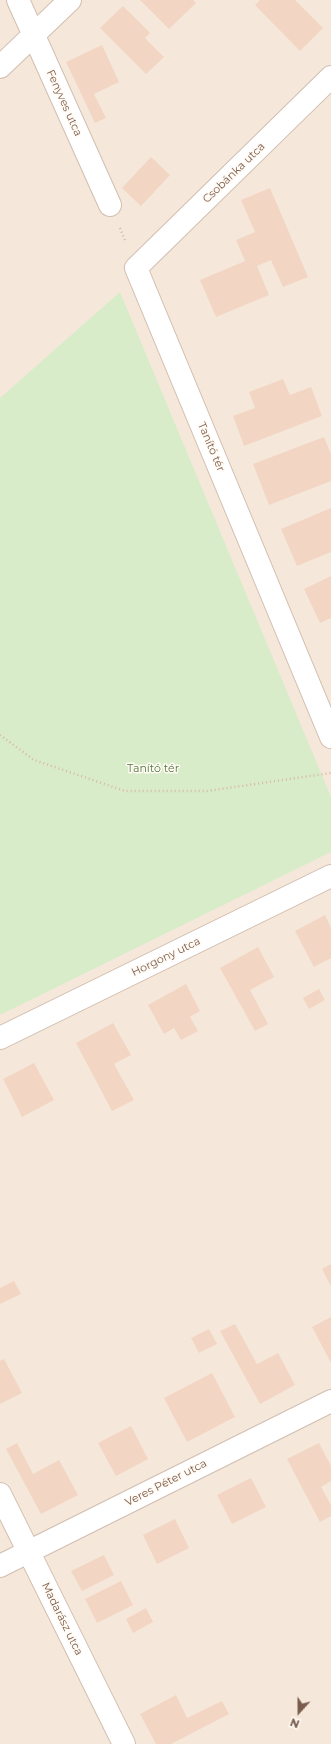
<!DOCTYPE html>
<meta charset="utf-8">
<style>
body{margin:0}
#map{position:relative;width:331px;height:1744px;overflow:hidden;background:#fdf6ec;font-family:Montserrat,sans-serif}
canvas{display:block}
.north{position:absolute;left:279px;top:1692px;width:40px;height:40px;-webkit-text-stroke:3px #fffaf3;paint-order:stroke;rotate:201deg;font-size:11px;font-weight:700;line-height:16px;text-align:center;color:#7a5c4d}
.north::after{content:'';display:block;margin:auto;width:14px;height:18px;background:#7a5c4d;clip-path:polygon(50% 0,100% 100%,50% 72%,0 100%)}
</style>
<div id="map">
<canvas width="331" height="1744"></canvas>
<div class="north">N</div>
</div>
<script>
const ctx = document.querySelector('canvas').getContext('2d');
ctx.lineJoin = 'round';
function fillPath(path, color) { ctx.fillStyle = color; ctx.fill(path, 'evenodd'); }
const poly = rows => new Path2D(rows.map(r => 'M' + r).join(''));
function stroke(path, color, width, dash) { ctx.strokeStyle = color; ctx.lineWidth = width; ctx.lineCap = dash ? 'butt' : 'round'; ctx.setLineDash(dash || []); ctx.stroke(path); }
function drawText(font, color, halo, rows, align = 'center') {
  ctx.font = font + ' Montserrat,sans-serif'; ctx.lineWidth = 3; ctx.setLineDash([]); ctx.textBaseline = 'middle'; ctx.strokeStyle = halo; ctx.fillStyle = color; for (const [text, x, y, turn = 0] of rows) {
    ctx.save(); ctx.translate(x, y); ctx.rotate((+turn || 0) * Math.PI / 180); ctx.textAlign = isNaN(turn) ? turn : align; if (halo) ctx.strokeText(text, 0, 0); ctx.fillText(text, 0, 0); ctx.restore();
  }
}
fillPath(poly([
 [0,0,331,0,331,1744,0,1744]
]), '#f5e8da');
fillPath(poly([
 [120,292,331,797,331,852,0,1015,0,398]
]), '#d8ecc9');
fillPath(poly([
 [140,0,193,0,196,3,169,29],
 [260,0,295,0,323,28,300,51,255,5],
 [123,6,150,33,145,38,164,57,146,74,100,28],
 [102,45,119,82,94,94,106,118,95,123,66,62],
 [151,157,170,175,141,206,122,188],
 [270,188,308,277,283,287,271,260,257,266,269,295,216,317,200,280,245,261,236,240,255,232,241,200],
 [283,379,290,395,311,387,322,416,244,446,233,416,255,408,249,392],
 [324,437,331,454,331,481,269,505,253,464],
 [331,508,331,552,297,566,281,529],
 [331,576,331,618,320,623,304,589],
 [325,915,331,928,331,958,314,967,295,931],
 [258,947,274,977,250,990,268,1024,255,1031,220,968],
 [186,984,200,1011,190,1017,198,1031,181,1040,174,1028,164,1034,148,1005],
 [319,989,325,1000,309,1009,303,998],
 [113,1023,131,1055,114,1064,134,1100,112,1111,76,1043],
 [34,1063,54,1100,22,1117,3,1079],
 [331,1264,331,1286,322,1269],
 [14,1281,21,1294,0,1304,0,1288],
 [331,1317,331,1363,312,1327],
 [235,1324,257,1364,278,1353,295,1385,260,1404,220,1331],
 [209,1329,217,1344,199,1353,191,1338],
 [4,1359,22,1393,0,1404,0,1361],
 [212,1373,235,1417,187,1442,164,1398],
 [131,1426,148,1459,116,1476,98,1443],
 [17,1443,33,1474,59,1460,78,1495,41,1514,6,1449],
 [319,1443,331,1466,331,1481,321,1487,331,1505,331,1516,320,1522,287,1459],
 [251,1478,266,1507,232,1524,217,1495],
 [175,1519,189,1548,157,1564,143,1535],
 [104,1555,114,1575,82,1591,71,1571],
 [121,1581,133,1605,97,1623,85,1599],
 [146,1608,153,1622,133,1633,126,1619],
 [176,1695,187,1718,222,1701,229,1714,171,1744,156,1744,140,1714]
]), '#f3d5c3');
const minor = poly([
 [18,0,110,205],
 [0,67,70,0],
 [331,77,136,268,331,737],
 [0,1038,331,876],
 [0,1494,124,1744],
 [0,1566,331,1401]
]);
stroke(minor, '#d1beb0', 24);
stroke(poly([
 [120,228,126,243],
 [0,735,34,760,125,791,207,791,331,773]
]), '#d9b8a5', 2.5, [1, 3]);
stroke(minor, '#fff', 22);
drawText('11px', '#7a5c4d', '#fffaf3', [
 ["Fenyves utca",64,103,66],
 ["Csobánka utca",234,173,-44],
 ["Tanító tér",211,447,67],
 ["Horgony utca",166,957,-26],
 ["Veres Péter utca",166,1483,-27],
 ["Madarász utca",62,1619,64]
]);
drawText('11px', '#537a41', '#fffaf3', [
 ["Tanító tér",153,769]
]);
</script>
